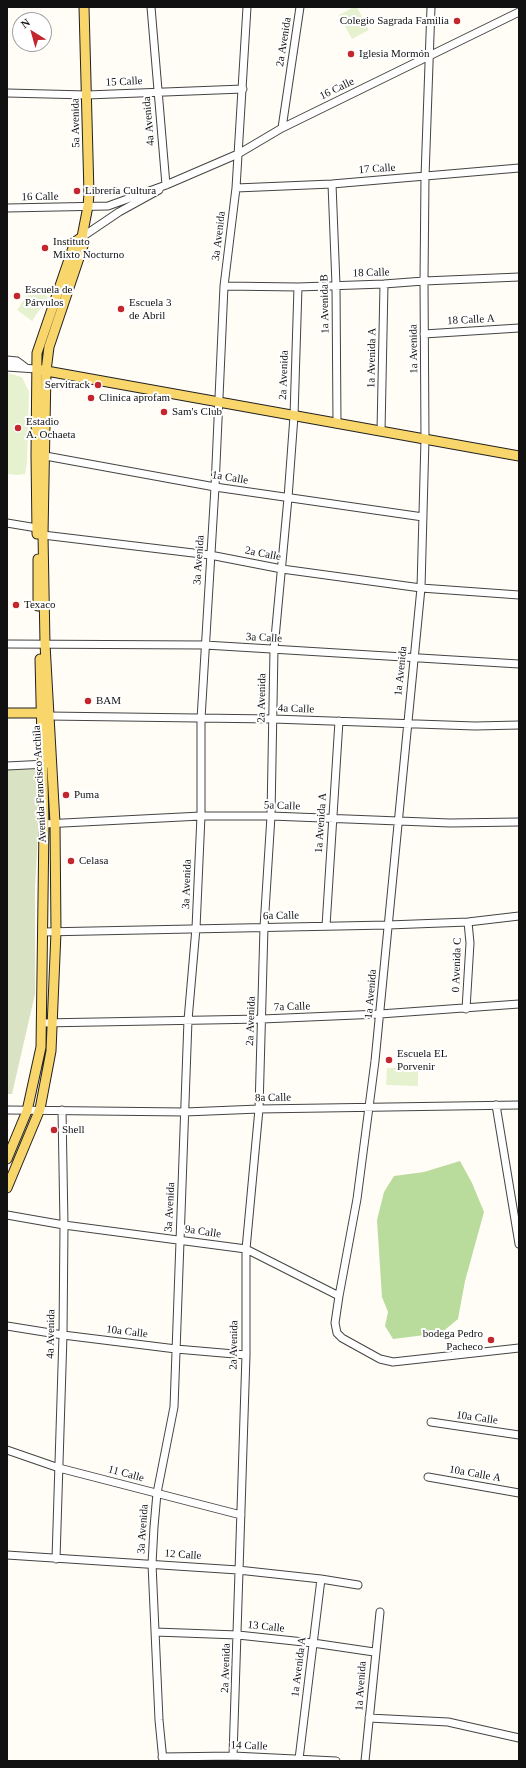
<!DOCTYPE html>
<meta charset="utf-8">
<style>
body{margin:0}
#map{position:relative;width:526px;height:1768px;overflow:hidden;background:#fffdf5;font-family:Georgia,serif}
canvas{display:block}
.frame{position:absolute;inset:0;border:8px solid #111;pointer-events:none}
.north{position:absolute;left:12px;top:12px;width:40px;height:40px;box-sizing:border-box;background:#fff;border:1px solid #a0a0a0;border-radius:50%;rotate:323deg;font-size:11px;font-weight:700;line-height:16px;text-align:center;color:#111}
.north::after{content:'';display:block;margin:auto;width:14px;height:18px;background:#c4262e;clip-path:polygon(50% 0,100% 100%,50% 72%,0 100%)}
</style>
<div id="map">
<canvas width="526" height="1768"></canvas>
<div class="frame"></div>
<div class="north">N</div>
</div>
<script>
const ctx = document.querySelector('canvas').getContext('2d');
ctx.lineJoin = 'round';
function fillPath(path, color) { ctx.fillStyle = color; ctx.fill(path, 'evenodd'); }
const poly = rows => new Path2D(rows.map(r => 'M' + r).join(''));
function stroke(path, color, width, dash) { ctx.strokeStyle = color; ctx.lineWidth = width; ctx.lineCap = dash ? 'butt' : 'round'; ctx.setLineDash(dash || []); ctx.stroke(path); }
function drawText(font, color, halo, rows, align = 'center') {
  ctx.font = font + ' Georgia,serif'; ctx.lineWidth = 4; ctx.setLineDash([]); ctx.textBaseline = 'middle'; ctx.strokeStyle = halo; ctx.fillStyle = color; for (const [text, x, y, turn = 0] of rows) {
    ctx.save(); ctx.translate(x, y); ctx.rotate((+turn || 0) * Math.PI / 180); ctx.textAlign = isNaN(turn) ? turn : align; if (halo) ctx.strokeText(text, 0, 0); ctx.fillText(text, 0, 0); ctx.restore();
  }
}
fillPath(poly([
 [460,1161,472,1183,484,1212,465,1281,458,1319,441,1333,393,1339,385,1326,388,1312,382,1297,377,1220,384,1192,394,1176,424,1172]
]), '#b9dc9c');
fillPath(poly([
 [42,764,35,887,35,994,12,1094,7,1094,7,766]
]), '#d9e3c4');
fillPath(poly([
 [354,7,357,7,369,30,352,39,339,15],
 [33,287,48,297,32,321,17,310],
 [7,373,22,377,29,392,27,463,25,474,17,475,7,474],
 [387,1068,418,1068,418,1086,386,1085]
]), '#e6f2cf');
const minor = poly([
 [151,7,166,185],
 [431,7,425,177,424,281,425,439,421,588,375,1061,357,1199,339,1296,335,1323,337,1333,342,1338,380,1359,393,1362,519,1348],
 [7,93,87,95,243,89],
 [282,128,300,7],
 [332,184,336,285,337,424],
 [236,188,332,184,519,168],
 [7,208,108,206,166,185,238,154,282,128,519,12],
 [82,237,119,212,159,190],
 [224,286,298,287,384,284,424,281,519,277],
 [424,334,519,328],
 [7,360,17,361,25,367],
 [7,367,36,369],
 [381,431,384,284],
 [40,455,215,487,423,517],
 [7,523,37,528,43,535,210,555,282,569,421,588,519,595],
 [7,644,205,645,519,664],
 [48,716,273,719,475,726,519,725],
 [7,766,47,764],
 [44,824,201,816,271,816,450,823,519,822],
 [326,926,339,721],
 [43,932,388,925,468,922,519,916],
 [466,1009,470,943,468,922],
 [42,1023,262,1019,380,1014,519,1004],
 [496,1105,519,1244],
 [7,1110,185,1112,259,1109,519,1105],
 [7,1215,64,1225,246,1249,339,1296],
 [7,1326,63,1335,176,1349,246,1355],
 [431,1422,519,1435],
 [7,1450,59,1468,241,1515],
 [428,1477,519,1493],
 [7,1555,238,1570,321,1579,358,1585],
 [56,1559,63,1335,64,1225,62,1110],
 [155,1632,238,1635,313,1643,374,1652],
 [369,1718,448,1722,519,1738],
 [233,1756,246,1355,246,1249,259,1109,264,927,271,816,274,649,288,498,294,416,298,287],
 [162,1757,233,1756,336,1761],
 [299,1759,321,1579],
 [163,1761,159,1720,152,1564,154,1527,157,1493,174,1407,188,1020,196,928,201,816,201,719,215,487,224,286,236,188,247,7],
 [365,1761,380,1612]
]);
const major = poly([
 [41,370,519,456],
 [37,534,36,454,37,353,75,242,82,237],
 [38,559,38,606],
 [7,713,40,713,45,715],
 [7,1159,27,1111,41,1047,44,824,40,659],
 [7,1188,40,1109,51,1051,56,932,55,823,45,644,43,535,46,371,49,347,83,246,82,237,88,206,89,194,84,7]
]);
stroke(minor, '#444', 9);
stroke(major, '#222', 11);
stroke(minor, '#fff', 7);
stroke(major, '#f9d66b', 9);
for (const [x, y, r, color] of [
 [457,21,4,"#c4262e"],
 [351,54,4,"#c4262e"],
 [77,191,4,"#c4262e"],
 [45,248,4,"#c4262e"],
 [17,296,4,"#c4262e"],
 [121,309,4,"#c4262e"],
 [98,385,4,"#c4262e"],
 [91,398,4,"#c4262e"],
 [164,412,4,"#c4262e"],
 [18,428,4,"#c4262e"],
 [16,605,4,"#c4262e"],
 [88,701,4,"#c4262e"],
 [66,795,4,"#c4262e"],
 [71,861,4,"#c4262e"],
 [389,1060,4,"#c4262e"],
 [54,1130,4,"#c4262e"],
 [491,1340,4,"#c4262e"]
]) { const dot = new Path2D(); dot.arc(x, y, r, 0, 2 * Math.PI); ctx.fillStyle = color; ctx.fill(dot); stroke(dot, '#fff', 1.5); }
drawText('11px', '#111', '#fff', [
 ["Colegio Sagrada Familia",449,21,"right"],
 ["Iglesia Mormón",359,54],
 ["Librería Cultura",85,191],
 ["Instituto",53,242],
 ["Mixto Nocturno",53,255],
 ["Escuela de",25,290],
 ["Párvulos",25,303],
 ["Escuela 3",129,303],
 ["de Abril",129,316],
 ["Servitrack",90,385,"right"],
 ["Clinica aprofam",99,398],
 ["Sam's Club",172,412],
 ["Estadio",26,422],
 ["A. Ochaeta",26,435],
 ["Texaco",24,605],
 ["BAM",96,701],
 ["Puma",74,795],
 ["Celasa",79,861],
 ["Escuela EL",397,1054],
 ["Porvenir",397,1067],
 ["Shell",62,1130],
 ["bodega Pedro",483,1334,"right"],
 ["Pacheco",483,1347,"right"]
], 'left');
drawText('11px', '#111', '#fff', [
 ["2a Avenida",284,42,-81],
 ["15 Calle",124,82,-3],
 ["16 Calle",337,89,-26],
 ["4a Avenida",149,121,-95],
 ["5a Avenida",76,123,-91],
 ["17 Calle",377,169,-4],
 ["16 Calle",40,197,-1],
 ["3a Avenida",219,236,-83],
 ["18 Calle",371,273,-2],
 ["1a Avenida B",325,304,-91],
 ["18 Calle A",471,320,-3],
 ["1a Avenida",414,349,-91],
 ["1a Avenida A",372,358,-89],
 ["2a Avenida",284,375,-88],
 ["1a Calle",230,478,9],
 ["2a Calle",263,554,11],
 ["3a Avenida",199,560,-86],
 ["3a Calle",264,638,3],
 ["1a Avenida",401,671,-84],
 ["2a Avenida",262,698,-89],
 ["4a Calle",296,709,2],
 ["Avenida Francisco Archila",40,784,-93],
 ["5a Calle",282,806,2],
 ["1a Avenida A",321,823,-86],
 ["3a Avenida",187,884,-88],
 ["6a Calle",281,916,-1],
 ["0 Avenida C",457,965,-88],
 ["1a Avenida",371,994,-85],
 ["7a Calle",292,1007,-2],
 ["2a Avenida",251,1021,-88],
 ["8a Calle",273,1098,-1],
 ["3a Avenida",170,1207,-87],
 ["9a Calle",203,1232,8],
 ["10a Calle",127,1332,7],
 ["4a Avenida",51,1334,-89],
 ["2a Avenida",234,1345,-89],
 ["10a Calle",477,1418,8],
 ["11 Calle",126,1474,15],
 ["10a Calle A",475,1474,10],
 ["3a Avenida",143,1529,-86],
 ["12 Calle",183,1555,4],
 ["13 Calle",266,1627,6],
 ["1a Avenida A",299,1667,-83],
 ["2a Avenida",226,1668,-88],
 ["1a Avenida",361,1686,-86],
 ["14 Calle",249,1746,2]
]);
</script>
